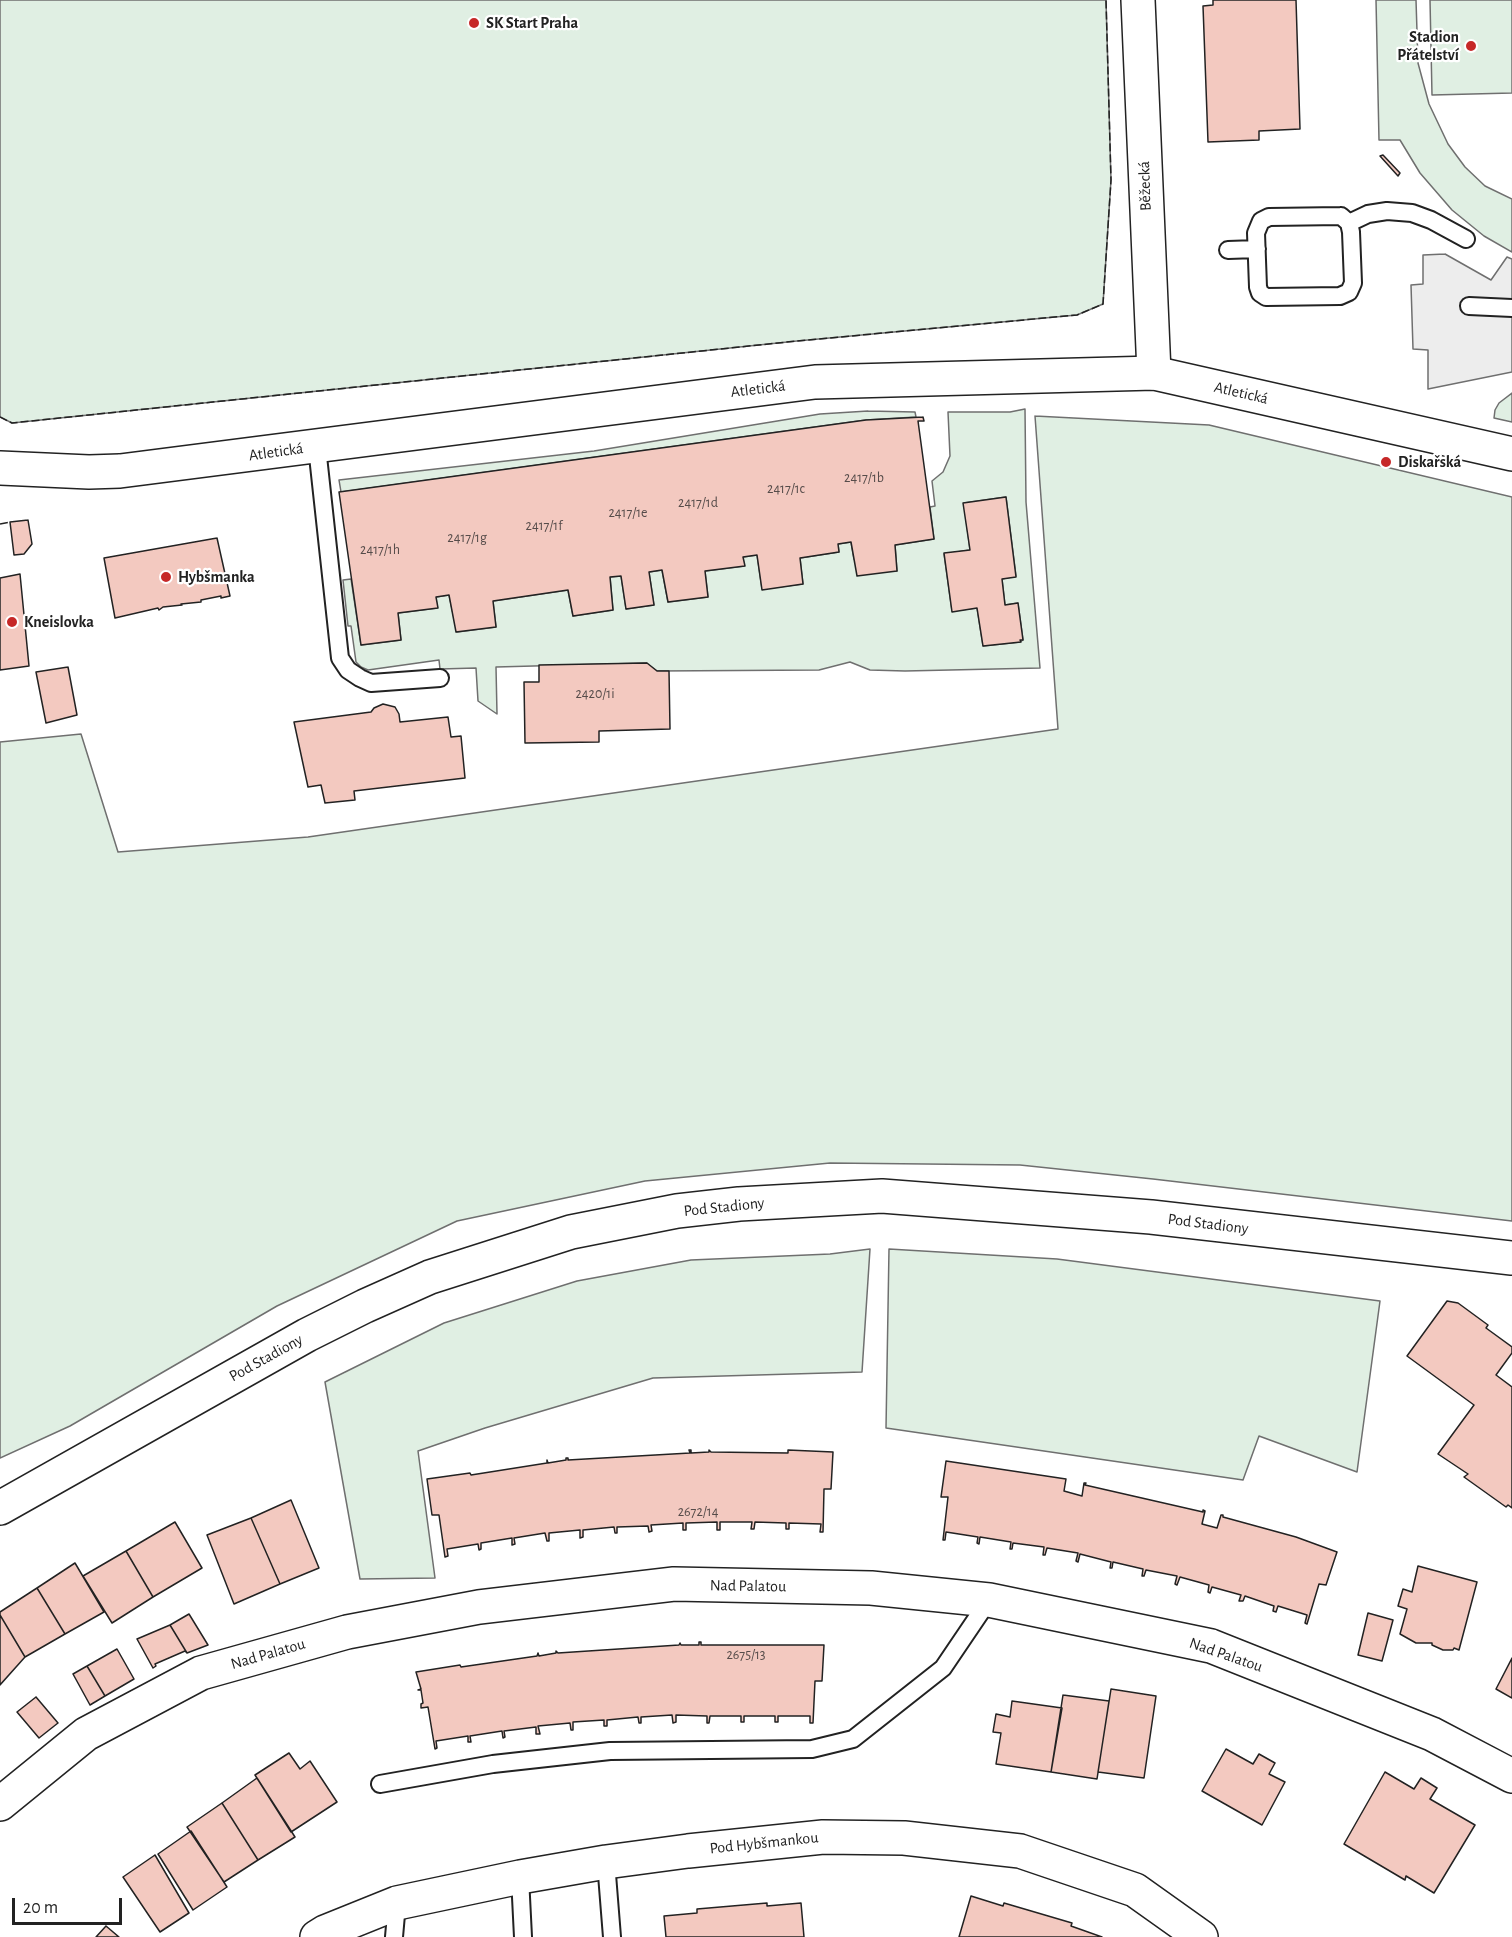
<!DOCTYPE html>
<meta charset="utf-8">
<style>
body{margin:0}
#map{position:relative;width:1512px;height:1937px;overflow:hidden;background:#fff;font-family:"Alegreya Sans",sans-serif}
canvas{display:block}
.scale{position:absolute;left:12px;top:1898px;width:110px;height:27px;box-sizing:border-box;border:3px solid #222;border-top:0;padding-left:8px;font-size:18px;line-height:21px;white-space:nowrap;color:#222;-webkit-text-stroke:4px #fff;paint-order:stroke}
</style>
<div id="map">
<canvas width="1512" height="1937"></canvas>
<div class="scale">20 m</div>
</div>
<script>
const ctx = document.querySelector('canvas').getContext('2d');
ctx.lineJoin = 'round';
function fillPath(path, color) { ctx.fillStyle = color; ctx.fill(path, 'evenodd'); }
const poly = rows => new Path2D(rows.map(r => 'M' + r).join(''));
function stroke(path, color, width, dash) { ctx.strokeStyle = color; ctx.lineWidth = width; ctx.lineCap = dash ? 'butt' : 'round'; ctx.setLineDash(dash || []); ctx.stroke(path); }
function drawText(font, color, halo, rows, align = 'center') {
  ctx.font = font + ' "Alegreya Sans",sans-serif'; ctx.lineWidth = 4.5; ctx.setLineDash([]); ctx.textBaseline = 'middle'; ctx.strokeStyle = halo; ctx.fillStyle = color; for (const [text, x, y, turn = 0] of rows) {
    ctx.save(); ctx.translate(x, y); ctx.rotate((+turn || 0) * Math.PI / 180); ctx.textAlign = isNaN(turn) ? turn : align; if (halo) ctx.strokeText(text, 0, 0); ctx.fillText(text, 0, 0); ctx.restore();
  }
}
const green = poly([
 [0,0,1106,0,1111,180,1103,304,1077,315,797,341,12,423,0,417,0,0],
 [1376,0,1416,0,1418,63,1429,104,1448,144,1465,167,1485,186,1512,199,1512,252,1484,236,1452,210,1420,173,1400,140,1379,140,1376,0],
 [1430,0,1512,0,1512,93,1432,95,1430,0],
 [1512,393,1512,422,1494,418,1495,410,1499,403,1512,393],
 [1025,409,1026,502,1040,668,905,671,870,670,850,662,819,670,657,671,646,663,496,667,497,714,478,701,476,668,440,669,439,660,368,670,361,667,356,662,351,626,348,626,343,580,351,579,361,645,401,640,398,613,437,608,436,597,449,595,457,632,496,627,493,601,568,590,573,616,613,610,610,577,621,576,626,609,654,605,649,572,662,570,668,602,708,597,705,571,744,566,743,557,757,555,762,589,803,584,800,558,839,552,838,544,851,542,854,559,897,571,895,545,934,539,930,507,935,506,932,481,943,472,950,456,948,412,1010,412,1025,409],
 [1006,497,1016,576,1002,579,1005,605,1018,603,1023,640,1020,642,983,646,977,608,952,611,944,554,970,550,964,503,1006,497],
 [868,411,915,412,916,417,866,420,341,492,339,480,594,451,820,414,868,411],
 [1035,416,1209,425,1512,497,1512,1221,1153,1179,1020,1165,830,1163,645,1181,457,1221,277,1306,70,1426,0,1458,0,742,81,734,118,852,308,837,1058,729,1035,416],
 [870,1249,862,1372,653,1378,485,1428,418,1451,435,1578,360,1579,325,1382,444,1323,577,1281,691,1260,830,1254,870,1249],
 [889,1249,1057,1259,1380,1301,1357,1472,1259,1436,1243,1480,886,1428,889,1249]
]);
fillPath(green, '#e0efe3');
stroke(green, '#6f6f6f', 1.5);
const parking = poly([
 [1445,254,1491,280,1507,257,1512,259,1512,372,1428,389,1428,350,1413,349,1411,285,1423,284,1423,255,1445,254]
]);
fillPath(parking, '#ededed');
stroke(parking, '#6f6f6f', 1.5);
const building = poly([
 [1213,0,1296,0,1300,129,1259,131,1259,140,1208,142,1203,6,1213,5,1213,0],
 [1383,155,1400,173,1398,176,1380,156,1383,155],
 [923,417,924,421,918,421,934,539,895,545,897,571,857,576,851,542,838,544,839,552,800,558,803,584,762,590,757,555,743,557,745,566,705,571,708,597,668,602,662,570,649,572,654,605,626,609,621,576,610,577,613,610,573,616,568,590,493,601,496,627,456,632,449,595,436,597,438,608,398,613,401,640,361,645,339,492,866,420,923,417],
 [1006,497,1016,577,1002,579,1005,605,1018,603,1023,640,1020,640,1021,642,983,646,977,608,952,612,944,553,970,550,963,503,1006,497],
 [28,520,32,544,24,554,14,555,10,522,28,520],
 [217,538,230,596,221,598,221,596,201,600,201,602,181,604,182,605,163,607,159,610,158,608,115,618,104,558,217,538],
 [20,574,29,666,0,670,0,578,20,574],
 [647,663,657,671,669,671,670,729,599,731,599,742,525,743,524,682,539,682,539,665,647,663],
 [68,667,77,715,46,723,36,672,68,667],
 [383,704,395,707,399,714,400,722,448,717,451,737,461,736,465,778,354,791,355,800,325,803,321,785,308,787,294,722,371,712,374,708,383,704],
 [1447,1301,1458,1303,1488,1325,1486,1328,1512,1347,1512,1353,1496,1375,1512,1387,1512,1508,1508,1505,1506,1507,1464,1477,1468,1474,1438,1454,1474,1405,1407,1356,1447,1301],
 [689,1450,691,1450,691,1453,709,1452,709,1450,711,1452,788,1453,788,1450,833,1452,831,1489,824,1489,823,1532,820,1532,821,1524,789,1523,789,1529,786,1529,786,1523,755,1522,754,1529,751,1529,752,1522,720,1522,720,1530,717,1530,717,1522,686,1523,686,1530,683,1530,683,1523,651,1525,652,1531,649,1532,648,1526,617,1527,617,1533,615,1533,614,1527,583,1530,583,1537,580,1538,580,1530,549,1533,549,1541,547,1541,545,1533,514,1538,515,1544,512,1545,512,1538,481,1543,481,1549,479,1550,478,1544,447,1549,448,1556,445,1557,439,1515,432,1515,427,1479,470,1473,471,1475,547,1463,547,1460,548,1463,566,1460,566,1458,568,1458,568,1460,690,1453,689,1450],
 [946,1461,1066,1479,1064,1491,1082,1496,1084,1483,1086,1483,1085,1485,1203,1512,1203,1510,1205,1511,1202,1524,1217,1528,1221,1515,1223,1515,1223,1517,1296,1537,1337,1552,1326,1585,1319,1584,1307,1624,1305,1623,1307,1615,1278,1606,1276,1612,1273,1611,1274,1606,1245,1596,1243,1601,1239,1601,1241,1595,1212,1587,1210,1593,1208,1592,1209,1585,1180,1577,1177,1585,1175,1584,1177,1576,1146,1570,1144,1576,1142,1576,1143,1569,1113,1562,1112,1568,1110,1568,1111,1562,1080,1554,1078,1562,1076,1561,1078,1553,1047,1548,1045,1555,1043,1555,1044,1547,1013,1543,1012,1549,1010,1549,1011,1542,980,1537,979,1544,977,1543,978,1537,946,1532,945,1540,943,1540,948,1497,941,1497,946,1461],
 [291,1500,319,1568,280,1584,251,1518,291,1500],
 [251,1518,280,1584,234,1604,207,1535,251,1518],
 [175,1522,202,1568,153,1597,126,1551,175,1522],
 [126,1551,153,1597,112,1623,83,1576,126,1551],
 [75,1563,104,1612,65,1634,37,1588,75,1563],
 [1418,1566,1477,1582,1459,1650,1454,1648,1453,1650,1443,1650,1432,1645,1432,1643,1416,1643,1400,1634,1407,1609,1398,1606,1403,1589,1412,1592,1418,1566],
 [37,1588,65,1634,25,1657,0,1615,0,1612,37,1588],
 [1368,1613,1393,1620,1382,1661,1358,1655,1368,1613],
 [189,1614,208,1645,187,1653,170,1625,189,1614],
 [0,1615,25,1657,0,1685,0,1615],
 [170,1625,187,1653,185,1651,155,1664,156,1666,153,1668,137,1639,170,1625],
 [699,1642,701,1642,701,1645,824,1645,822,1681,815,1681,813,1723,810,1723,810,1716,778,1716,778,1722,775,1722,775,1716,744,1716,744,1722,741,1722,741,1716,710,1716,709,1723,707,1723,707,1716,676,1715,676,1722,673,1723,672,1715,641,1717,641,1723,639,1723,638,1717,607,1720,607,1726,604,1726,604,1720,573,1722,573,1730,571,1730,570,1723,538,1726,540,1734,536,1734,536,1727,504,1731,505,1737,503,1738,502,1731,470,1736,471,1742,468,1742,468,1736,436,1741,437,1748,435,1749,428,1707,421,1708,421,1704,423,1703,421,1690,418,1690,421,1689,416,1672,460,1665,461,1667,537,1656,538,1653,539,1656,556,1653,556,1651,558,1653,679,1645,680,1643,681,1645,699,1645,699,1642],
 [117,1649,134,1679,105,1696,87,1666,117,1649],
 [1512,1658,1512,1698,1496,1689,1512,1658],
 [87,1666,105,1696,90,1705,73,1674,87,1666],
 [1111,1689,1156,1696,1144,1778,1098,1772,1111,1689],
 [1063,1695,1109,1701,1097,1779,1051,1772,1063,1695],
 [36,1697,58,1723,39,1738,17,1712,36,1697],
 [1012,1701,1062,1708,1051,1772,996,1764,1001,1733,993,1732,996,1714,1010,1717,1012,1701],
 [1226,1749,1253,1764,1259,1754,1275,1763,1269,1774,1285,1782,1262,1825,1202,1791,1226,1749],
 [289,1753,300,1769,310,1761,337,1802,291,1832,255,1775,289,1753],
 [1385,1772,1414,1789,1421,1778,1437,1788,1430,1799,1475,1825,1434,1893,1406,1876,1405,1880,1344,1844,1385,1772],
 [257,1778,295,1837,258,1860,222,1803,257,1778],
 [222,1803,258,1860,224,1882,187,1827,222,1803],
 [191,1831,227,1887,193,1910,158,1854,191,1831],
 [155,1855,189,1913,160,1932,123,1877,155,1855],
 [971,1896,1003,1906,1004,1903,1072,1923,1071,1926,1102,1937,959,1937,971,1896],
 [767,1903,767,1906,801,1903,804,1937,666,1937,664,1916,697,1913,697,1909,767,1903],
 [106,1926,119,1937,96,1937,106,1926]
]);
fillPath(building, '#f3c9c0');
stroke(building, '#222', 1.5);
const lane = poly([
 [1341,216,1349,223,1351,232,1353,283,1349,292,1340,296,1266,297,1260,293,1258,287,1256,233,1261,221,1269,217,1341,216],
 [1349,223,1368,214,1387,211,1412,213,1431,220,1466,239],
 [1228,250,1257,249],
 [1469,306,1512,308],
 [317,447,340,658,348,670,360,678,371,683,440,678],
 [380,1784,493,1764,610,1751,812,1749,853,1739,943,1668,989,1600],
 [606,1862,612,1937],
 [520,1877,523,1937],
 [394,1937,397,1903]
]);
const street = poly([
 [1138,0,1154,373],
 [0,1804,86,1734,201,1673,347,1632,479,1607,674,1584,871,1588,989,1600,1211,1646,1432,1734,1512,1776],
 [317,1937,325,1932,397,1903,520,1877,606,1862,688,1851,823,1837,904,1838,1020,1851,1135,1890,1201,1937]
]);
const secondary = poly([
 [0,468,89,472,120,471,815,382,1154,373,1512,454],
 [0,1508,307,1335,365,1306,430,1277,571,1232,677,1211,739,1204,882,1196,1151,1217,1512,1258]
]);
stroke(lane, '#222', 20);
stroke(street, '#222', 36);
stroke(secondary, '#222', 36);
stroke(lane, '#fff', 16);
stroke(street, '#fff', 33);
stroke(secondary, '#fff', 33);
stroke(poly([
 [0,417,12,423,797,341,1077,315,1103,304,1111,180,1106,0],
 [0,524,10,522]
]), '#222', 1.5, [8, 3]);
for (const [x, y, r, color] of [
 [474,23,6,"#c62828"],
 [1471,46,6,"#c62828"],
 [1386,462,6,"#c62828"],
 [166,577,6,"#c62828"],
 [12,622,6,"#c62828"]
]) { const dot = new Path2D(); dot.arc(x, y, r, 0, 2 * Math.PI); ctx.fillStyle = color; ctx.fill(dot); stroke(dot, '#fff', 2); }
drawText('14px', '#564c4a', null, [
 ["2417/1b",864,478],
 ["2417/1c",786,489],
 ["2417/1d",698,503],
 ["2417/1e",628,513],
 ["2417/1f",544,526],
 ["2417/1g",467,538],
 ["2417/1h",380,550],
 ["2420/1i",595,694],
 ["2672/14",698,1512],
 ["2675/13",746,1655]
]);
drawText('bold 16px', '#222', '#fff', [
 ["SK Start Praha",486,23],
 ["Stadion",1459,37,"right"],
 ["Přátelství",1459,55,"right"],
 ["Diskařská",1398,462],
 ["Hybšmanka",178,577],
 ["Kneislovka",24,622]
], 'left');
drawText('16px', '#222', '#fff', [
 ["Běžecká",1145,186,-92],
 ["Atletická",758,389,-7],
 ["Atletická",1241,393,13],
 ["Atletická",276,452,-8],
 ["Pod Stadiony",724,1207,-6],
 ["Pod Stadiony",1208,1224,7],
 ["Pod Stadiony",266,1358,-29],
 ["Nad Palatou",748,1586,1],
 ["Nad Palatou",268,1654,-16],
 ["Nad Palatou",1226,1655,19],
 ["Pod Hybšmankou",764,1843,-6]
]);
</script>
